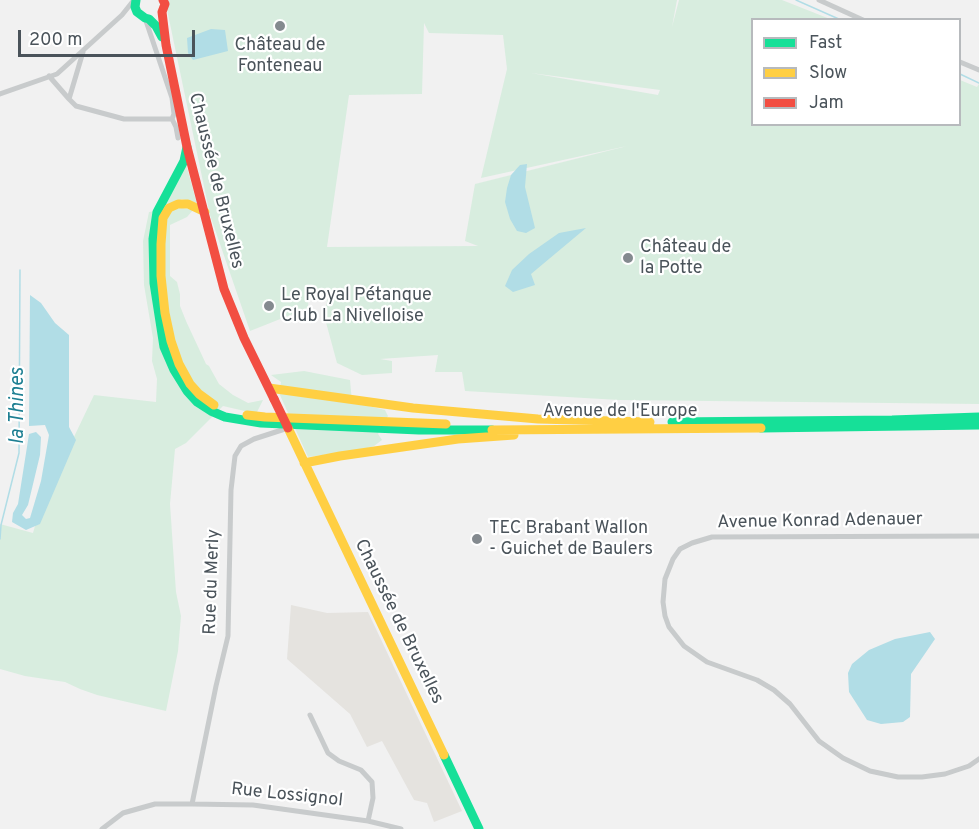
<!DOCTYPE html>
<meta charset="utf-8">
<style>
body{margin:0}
#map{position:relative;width:979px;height:829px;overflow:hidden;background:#f1f1f1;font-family:Overpass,sans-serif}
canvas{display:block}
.legend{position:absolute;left:751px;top:18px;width:210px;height:108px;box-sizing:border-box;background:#fff;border:2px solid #b7babd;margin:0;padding:8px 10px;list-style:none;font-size:18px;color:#4a535a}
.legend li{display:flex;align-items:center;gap:12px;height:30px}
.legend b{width:30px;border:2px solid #b7babd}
.scale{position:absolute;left:18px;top:30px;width:177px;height:27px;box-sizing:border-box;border:3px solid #4a535a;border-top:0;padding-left:8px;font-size:18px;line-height:21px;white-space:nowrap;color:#4a535a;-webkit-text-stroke:4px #fff;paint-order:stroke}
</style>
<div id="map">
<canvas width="979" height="829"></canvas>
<ul class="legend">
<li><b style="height:8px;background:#16e098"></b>Fast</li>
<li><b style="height:8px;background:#ffcf43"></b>Slow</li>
<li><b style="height:8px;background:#f24e42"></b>Jam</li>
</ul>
<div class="scale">200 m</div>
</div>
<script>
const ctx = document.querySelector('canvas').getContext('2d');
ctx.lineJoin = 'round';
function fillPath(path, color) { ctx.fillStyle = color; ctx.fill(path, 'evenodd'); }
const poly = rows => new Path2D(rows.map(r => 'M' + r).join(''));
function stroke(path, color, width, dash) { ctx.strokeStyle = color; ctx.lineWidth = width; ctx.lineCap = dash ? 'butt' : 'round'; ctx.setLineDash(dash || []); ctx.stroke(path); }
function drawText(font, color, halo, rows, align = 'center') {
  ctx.font = font + ' Overpass,sans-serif'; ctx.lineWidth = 4.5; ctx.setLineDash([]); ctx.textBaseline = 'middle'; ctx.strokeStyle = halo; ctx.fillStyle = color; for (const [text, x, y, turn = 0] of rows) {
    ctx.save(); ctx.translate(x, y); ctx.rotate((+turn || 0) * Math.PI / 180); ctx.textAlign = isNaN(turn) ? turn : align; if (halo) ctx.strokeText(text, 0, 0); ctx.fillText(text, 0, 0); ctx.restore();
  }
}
fillPath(poly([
 [291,605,327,613,368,612,462,811,434,822,427,803,414,800,382,741,367,747,350,714,287,659]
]), '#e5e3df');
fillPath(poly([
 [165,0,677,0,672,27,679,0,782,0,830,19,752,20,752,124,960,124,960,80,977,87,979,84,979,404,619,400,465,391,462,372,435,372,438,355,380,359,392,361,392,373,362,375,337,363,324,315,330,288,309,290,308,308,250,331,210,215],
 [424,23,429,33,503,35,507,69,481,178,627,146,475,184,465,241,478,246,327,247,349,95,422,94],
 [531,73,660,90,658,95],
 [186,164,197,204,182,199,163,207],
 [182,208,193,210,187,217,170,225,170,276,177,282,180,294,180,306,186,321,206,364,209,366,219,384,233,395,248,403,263,400,257,412,249,412,223,406,186,443,175,449,170,504,176,592,181,616,178,651,166,711,97,695,80,689,65,682,25,676,0,669,0,524,33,533,40,508,94,395,156,402,157,379,152,361,153,338,144,285,143,241,149,212],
 [304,371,350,380,352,402,385,410,388,416,378,434,382,440,374,446,361,450,308,457,279,393,281,382,271,375]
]), '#d8eddf');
fillPath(poly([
 [211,29,225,30,228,51,193,60,188,53,187,38],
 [527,164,525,187,535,228,526,233,517,231,510,219,505,202,507,188,511,175,520,165],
 [586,228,531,274,535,285,513,292,505,286,512,270,529,254,559,233],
 [30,295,41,303,55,323,69,335,69,427,76,440,40,524,26,530,12,522,13,513,18,504,29,434,36,432,41,437,40,455,28,505,22,515,26,519,30,518,41,481,49,435,45,425,29,426],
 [930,632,935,639,911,674,910,717,903,722,881,724,867,720,849,692,848,673,852,664,869,650,895,639]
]), '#b1dde6');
stroke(poly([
 [796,0,841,20],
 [960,74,979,83],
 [0,539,1,525,19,453,20,270]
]), '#b1dde6', 1.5);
stroke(poly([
 [819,0,863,20],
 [145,18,172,98,174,114,172,119],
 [960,62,979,70],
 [49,76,69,99,76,106,124,119,172,119],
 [0,94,57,74,122,15,134,0],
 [69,99,83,52],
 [172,119,176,127,178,138],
 [979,536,712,537,692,543,680,549,673,559,665,579,663,602,665,616,669,627,684,646,707,662,757,680,774,690,790,704,819,741,843,758,870,771,898,777,922,777,945,774,969,766,979,759],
 [310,715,328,753,339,761,361,770,372,782,373,798,368,821],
 [192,804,216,686,228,636,231,490,235,456,241,446,254,439,288,428],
 [102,829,123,813,155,804,192,804,253,805,368,821,401,829]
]), '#c8cbcc', 5);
stroke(poly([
 [136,0,135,7,137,12,145,18,149,19,156,26,162,37],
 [187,147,184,161,157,212,153,239,154,283,164,347,174,370,187,391,197,402,211,411,225,417,261,423,419,430,492,430],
 [672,422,892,420,979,417],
 [761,428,979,425],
 [444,755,479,829]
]), '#16e098', 9);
stroke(poly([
 [205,212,188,204,178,204,169,208,163,218,161,244,161,276,165,313,171,341,179,364,190,384,199,394,214,405],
 [269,388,413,408,538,419,650,422],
 [247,415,265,417,446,424],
 [288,428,444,755],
 [492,430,761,428],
 [304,463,340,456,458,439,514,435]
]), '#ffcf43', 9);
stroke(poly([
 [163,0,165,4,162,12,166,45,187,147,224,289,244,338,274,399]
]), '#f24e42', 9);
stroke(poly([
 [274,399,288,428]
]), '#f24e42', 9);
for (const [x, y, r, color] of [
 [280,26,6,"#848a8f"],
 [628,258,6,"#848a8f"],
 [269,306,6,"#848a8f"],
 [477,539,6,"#848a8f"]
]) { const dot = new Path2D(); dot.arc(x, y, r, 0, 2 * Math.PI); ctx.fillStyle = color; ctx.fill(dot); stroke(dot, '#fff', 2); }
drawText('18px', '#4a535a', '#fff', [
 ["Château de",280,46,"center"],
 ["Fonteneau",280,67,"center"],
 ["Château de",640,248],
 ["la Potte",640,269],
 ["Le Royal Pétanque",281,296],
 ["Club La Nivelloise",281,317],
 ["TEC Brabant Wallon",489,529],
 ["- Guichet de Baulers",489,550]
], 'left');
drawText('18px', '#4a535a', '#fff', [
 ["Chaussée de Bruxelles",215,181,76],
 ["Avenue de l'Europe",620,412],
 ["Avenue Konrad Adenauer",820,522,-1],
 ["Rue du Merly",213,582,-88],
 ["Chaussée de Bruxelles",398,622,64],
 ["Rue Lossignol",287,796,6]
]);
drawText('italic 20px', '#1e7f92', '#fff', [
 ["la Thines",19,406,-90]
]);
</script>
